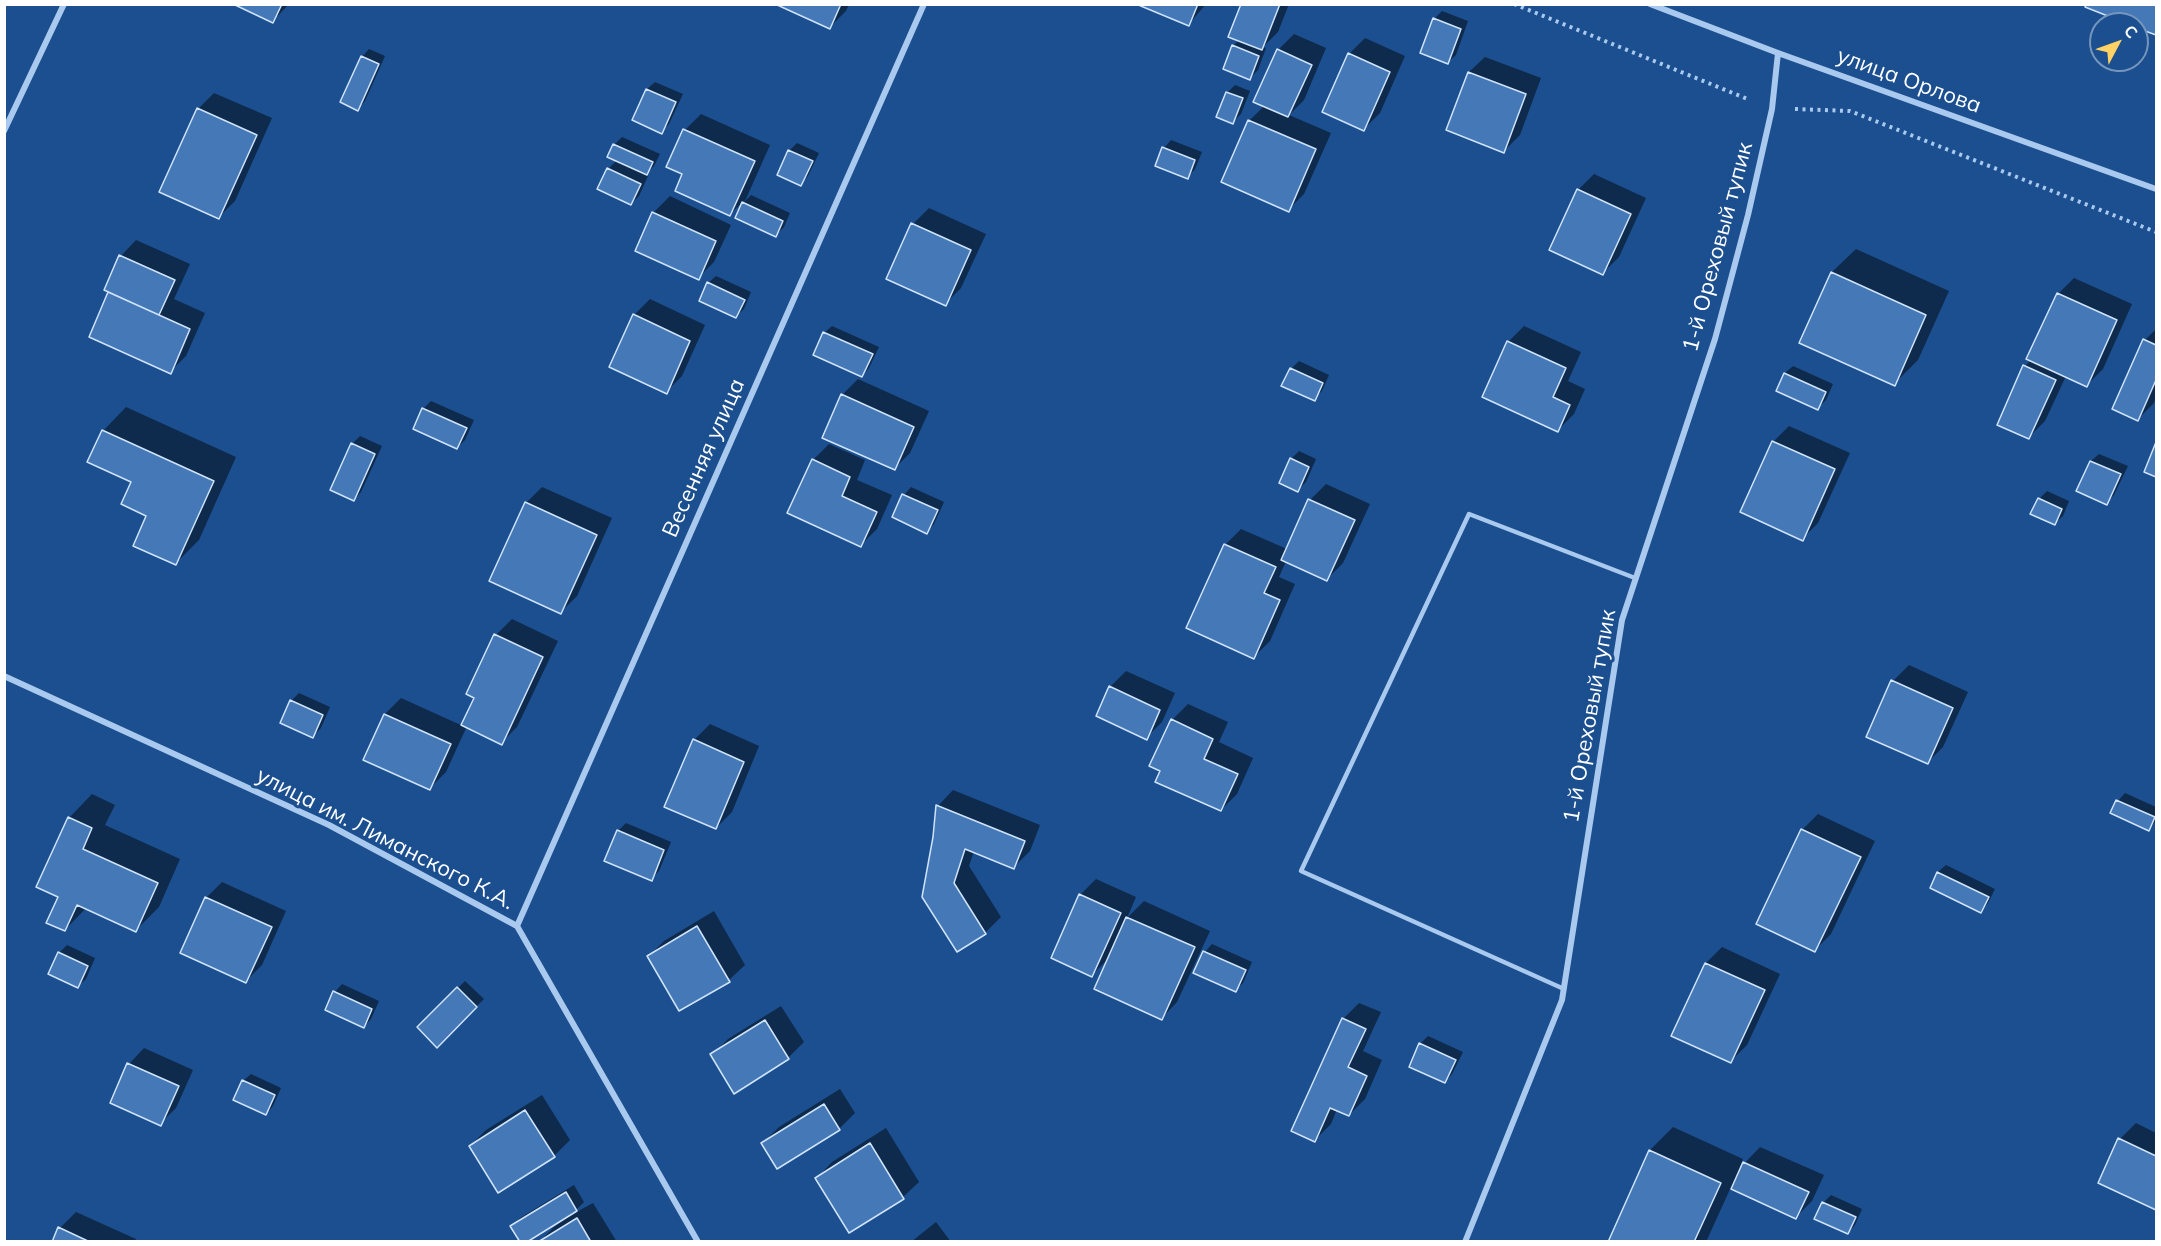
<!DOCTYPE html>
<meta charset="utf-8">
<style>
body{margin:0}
#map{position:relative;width:2161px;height:1246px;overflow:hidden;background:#1b4f8f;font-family:Mulish,sans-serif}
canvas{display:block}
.frame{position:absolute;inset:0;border:6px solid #fff;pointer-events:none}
.north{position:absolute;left:2089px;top:12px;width:60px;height:60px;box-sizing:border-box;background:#1b4f8f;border:2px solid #7695bc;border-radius:50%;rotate:49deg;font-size:16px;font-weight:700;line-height:24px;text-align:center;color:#fff}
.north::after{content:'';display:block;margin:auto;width:21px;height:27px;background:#ffd166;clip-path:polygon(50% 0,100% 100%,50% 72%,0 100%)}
</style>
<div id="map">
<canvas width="2161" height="1246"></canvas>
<div class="frame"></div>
<div class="north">С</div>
</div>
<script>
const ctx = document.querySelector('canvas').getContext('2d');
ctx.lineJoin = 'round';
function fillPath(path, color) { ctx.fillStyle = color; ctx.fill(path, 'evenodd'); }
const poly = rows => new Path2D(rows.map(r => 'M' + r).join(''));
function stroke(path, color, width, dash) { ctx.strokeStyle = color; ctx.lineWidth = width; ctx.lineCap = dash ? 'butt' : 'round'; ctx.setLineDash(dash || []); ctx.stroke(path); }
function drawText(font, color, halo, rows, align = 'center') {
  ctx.font = font + ' Mulish,sans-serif'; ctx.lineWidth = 6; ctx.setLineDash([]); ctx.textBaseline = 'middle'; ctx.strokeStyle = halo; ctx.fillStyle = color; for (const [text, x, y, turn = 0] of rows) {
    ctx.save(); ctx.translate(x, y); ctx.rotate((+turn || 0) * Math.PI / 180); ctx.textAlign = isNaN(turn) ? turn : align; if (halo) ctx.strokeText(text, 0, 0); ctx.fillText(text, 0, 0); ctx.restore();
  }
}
fillPath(poly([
 [237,4,289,4,273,21],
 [779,4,849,4,846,11,830,27],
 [1140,4,1206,4,1189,24],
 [1243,4,1289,4,1278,32,1263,47,1266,48,1258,70,1250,78,1233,46,1239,40],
 [1442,11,1468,21,1456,55,1448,62,1434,19],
 [1294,34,1326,48,1304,100,1289,115,1331,133,1304,194,1288,210,1223,181,1250,120,1265,105,1278,50],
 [1365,38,1405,56,1380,113,1364,129,1349,54],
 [369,49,385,56,365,101,358,109,362,57],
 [1485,57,1541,78,1520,135,1504,151,1469,72],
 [655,82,683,94,669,124,661,132,634,120,647,89],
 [1235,85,1250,91,1241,114,1233,122,1227,93],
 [214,93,272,118,235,201,219,217,198,109],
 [701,114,770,145,745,201,751,195,790,213,784,227,776,235,737,217,745,200,730,214,684,174,668,166,685,130],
 [622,137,660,154,654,166,645,175,648,176,639,196,631,204,608,169,617,160,614,145],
 [1171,140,1202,152,1195,169,1188,177,1164,148],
 [797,143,819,153,808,176,801,184,779,174,789,151],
 [1594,174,1646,198,1619,257,1603,273,1578,190],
 [670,196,731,225,714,262,698,278,637,250,654,212],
 [929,208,986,234,961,288,945,304,913,224],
 [136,240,190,264,174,299,205,313,186,356,170,372,91,336,110,291,121,256],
 [1856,249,1949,291,1918,360,1894,384,1801,342,1832,272],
 [716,276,751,292,744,309,736,316,708,283],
 [2074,278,2132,304,2103,369,2087,385,2066,376,2045,421,2029,437,2025,366,2031,360,2058,294],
 [650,299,705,325,682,376,666,392,634,315],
 [832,326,879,347,869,368,862,376,824,333],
 [1524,326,1581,352,1568,381,1585,389,1574,414,1558,430,1508,342],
 [2156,329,2156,397,2154,403,2138,419,2145,340],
 [1299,361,1329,375,1322,391,1314,399,1291,369],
 [1793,366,1833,384,1826,400,1818,408,1785,373],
 [858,379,929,411,910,453,894,469,842,395],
 [431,401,474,420,465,440,457,448,423,409],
 [126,407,236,457,199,540,176,563,148,515,133,481,103,431],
 [1789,426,1850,453,1818,523,1802,539,1773,442],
 [360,436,382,446,361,492,354,500,352,444],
 [829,444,865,460,857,480,892,495,877,529,861,545,813,460],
 [1299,451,1316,459,1306,482,1298,490,1291,459],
 [2099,454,2128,466,2114,495,2106,503,2091,461],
 [1326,484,1370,504,1343,563,1327,579,1286,561,1279,577,1295,584,1270,641,1254,657,1225,545,1241,529,1287,549,1310,500],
 [542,487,612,518,577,596,561,612,526,503],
 [911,487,944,502,934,524,927,532,904,495],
 [2047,491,2069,501,2063,516,2055,523,2039,499],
 [512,619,558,641,517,727,501,743,467,726,446,772,430,788,365,759,385,714,401,698,463,726,476,697,468,693,496,635],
 [1909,665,1968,692,1943,747,1927,763,1893,681],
 [1126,671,1175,693,1162,722,1146,738,1110,687],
 [299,693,330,707,321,728,313,736,291,701],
 [1188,704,1228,722,1219,742,1253,758,1237,794,1221,810,1162,770,1172,720],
 [710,724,759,746,732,812,716,828,694,740],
 [953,790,1040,825,1030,851,1014,867,974,851,969,866,1001,917,985,933,958,950,935,837,938,806],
 [2125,793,2156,807,2156,821,2149,829,2112,813,2118,801],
 [92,794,115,805,105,825,180,859,159,907,136,930,86,908,65,930,60,896,69,818],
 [1818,814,1875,841,1831,934,1815,950,1802,830],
 [626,823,671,842,659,871,651,879,618,831],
 [1946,865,1995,889,1988,903,1981,911,1932,887,1938,872],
 [1096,879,1136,897,1127,918,1144,901,1210,931,1177,1002,1162,1018,1109,958,1092,975,1080,895],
 [222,882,286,911,262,965,246,981,206,898],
 [714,911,745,965,729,980,648,957,664,941],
 [1212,944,1252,962,1243,983,1235,990,1205,952],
 [67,945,95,958,86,979,78,986,59,953],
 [1722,947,1780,974,1747,1045,1731,1061,1673,1036,1706,963],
 [465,981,484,999,437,1045,419,1027],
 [342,984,379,1001,371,1019,364,1027,335,992],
 [1359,1003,1381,1012,1363,1051,1382,1060,1365,1099,1349,1115,1337,1109,1331,1124,1315,1140,1343,1019],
 [781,1006,804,1042,788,1058,712,1055,728,1039],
 [1428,1036,1463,1052,1452,1074,1445,1082,1420,1044],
 [144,1048,193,1070,176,1108,160,1124,129,1064],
 [251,1074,281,1088,273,1106,266,1114,243,1081],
 [840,1089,855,1113,839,1129,763,1143,779,1127],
 [542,1095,570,1140,554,1156,499,1191,470,1146,486,1130],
 [2136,1123,2156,1133,2156,1208,2100,1183,2120,1139],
 [1673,1127,1743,1159,1740,1168,1760,1147,1824,1175,1812,1201,1796,1217,1731,1187,1706,1242,1609,1242,1650,1150],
 [886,1128,919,1182,903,1197,850,1231,817,1178,832,1162],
 [574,1185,584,1202,571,1215,593,1203,617,1242,539,1242,554,1227,564,1220,563,1218,512,1226,520,1218],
 [1831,1195,1862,1209,1855,1225,1848,1233,1823,1203],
 [76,1212,136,1239,135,1242,54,1242,60,1228],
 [936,1222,951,1242,911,1242]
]), '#0007');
const building = poly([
 [233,4,282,4,273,23,233,4],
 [775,4,841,4,830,29,775,4],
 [1136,4,1198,4,1189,26,1136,4],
 [1241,4,1280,4,1262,50,1228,37,1241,4],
 [2086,4,2156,4,2156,35,2137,28,2137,24,2128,24,2085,7,2086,4],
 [1433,18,1461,29,1448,64,1420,53,1433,18],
 [1232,45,1259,56,1250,80,1223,69,1232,45],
 [1277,49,1312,65,1288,117,1253,102,1277,49],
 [1348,53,1390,72,1364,131,1322,112,1348,53],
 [361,56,379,64,358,111,340,102,361,56],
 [1468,72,1526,94,1504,153,1446,130,1468,72],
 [646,89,676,102,662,134,632,120,646,89],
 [1226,92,1243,98,1233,124,1216,117,1226,92],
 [197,108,257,135,219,219,159,192,197,108],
 [1248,120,1316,149,1289,212,1221,182,1248,120],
 [683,129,755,161,730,216,675,191,682,174,666,167,683,129],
 [613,144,653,162,647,175,607,157,613,144],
 [1162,147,1195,160,1188,179,1155,166,1162,147],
 [788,150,813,161,801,186,777,175,788,150],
 [607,168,641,184,631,205,597,189,607,168],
 [1577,189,1631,214,1603,275,1549,250,1577,189],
 [742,202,783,221,776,237,735,218,742,202],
 [652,212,716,241,699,280,635,251,652,212],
 [911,223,971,250,946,306,886,279,911,223],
 [119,255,175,280,159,315,104,290,119,255],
 [1831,272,1926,315,1895,386,1799,343,1831,272],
 [707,282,745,300,736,318,699,301,707,282],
 [108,292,190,329,171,374,89,337,108,292],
 [2057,293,2117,320,2087,387,2026,359,2057,293],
 [633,314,690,341,667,394,609,367,633,314],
 [823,332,873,354,862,377,813,355,823,332],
 [2143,339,2156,345,2156,380,2138,421,2112,409,2143,339],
 [1507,341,1566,368,1553,397,1570,405,1558,432,1482,397,1507,341],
 [2023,365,2056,380,2029,439,1997,425,2023,365],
 [1290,368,1323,383,1315,401,1281,386,1290,368],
 [1784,373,1826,392,1818,410,1776,391,1784,373],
 [841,394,914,427,895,470,822,438,841,394],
 [422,408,467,428,457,449,413,429,422,408],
 [102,430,214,481,176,565,133,546,146,516,121,504,131,482,87,462,102,430],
 [1772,441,1835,469,1803,541,1740,512,1772,441],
 [2156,442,2156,477,2144,472,2156,442],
 [351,443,375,454,354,501,330,490,351,443],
 [1290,458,1309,467,1298,492,1279,483,1290,458],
 [812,459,850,477,842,496,877,512,861,547,787,513,812,459],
 [2090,461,2121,474,2107,505,2076,491,2090,461],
 [902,494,938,510,927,534,892,517,902,494],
 [2038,498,2062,509,2055,525,2030,514,2038,498],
 [1308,499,1355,520,1327,581,1281,560,1308,499],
 [525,502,597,535,561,614,489,581,525,502],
 [1224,544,1276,567,1264,593,1280,600,1254,659,1186,628,1224,544],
 [494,634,543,657,502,745,461,725,474,698,466,694,494,634],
 [1891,680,1953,708,1928,764,1866,737,1891,680],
 [1109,686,1160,710,1147,740,1096,716,1109,686],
 [290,700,323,715,313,738,280,723,290,700],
 [384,714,451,744,430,790,363,760,384,714],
 [1171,719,1213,739,1204,759,1238,774,1221,811,1155,782,1160,771,1149,766,1171,719],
 [693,739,744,762,716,829,664,807,693,739],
 [2116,800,2155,817,2149,831,2110,813,2116,800],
 [936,805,1025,841,1014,869,965,849,954,883,986,934,957,952,922,897,933,837,936,805],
 [68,817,92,828,83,849,158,883,136,932,77,905,65,931,46,923,58,897,36,887,68,817],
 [1801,829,1861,857,1815,952,1756,924,1801,829],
 [617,830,664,850,652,881,604,861,617,830],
 [1937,872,1989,897,1981,913,1930,888,1937,872],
 [1079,894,1121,913,1092,977,1051,958,1079,894],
 [205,897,272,927,246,983,180,953,205,897],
 [1126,917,1195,947,1162,1020,1094,989,1126,917],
 [697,926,730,982,679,1011,647,956,697,926],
 [1203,951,1246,970,1236,992,1193,973,1203,951],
 [58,952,88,966,78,988,48,974,58,952],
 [1705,963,1765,990,1731,1063,1671,1036,1705,963],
 [457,987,477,1007,437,1048,417,1027,457,987],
 [333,991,372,1009,364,1028,325,1010,333,991],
 [1342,1018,1366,1029,1348,1067,1367,1076,1349,1116,1330,1108,1315,1142,1291,1131,1342,1018],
 [765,1020,789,1059,734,1094,710,1054,765,1020],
 [1419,1043,1456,1060,1445,1083,1409,1067,1419,1043],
 [127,1063,179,1086,161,1126,110,1103,127,1063],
 [242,1080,275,1095,266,1115,233,1100,242,1080],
 [824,1104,840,1130,777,1169,761,1143,824,1104],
 [525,1110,555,1157,498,1193,469,1146,525,1110],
 [2118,1138,2156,1156,2156,1210,2098,1183,2118,1138],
 [870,1143,904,1199,849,1233,815,1178,870,1143],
 [1649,1150,1721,1183,1694,1242,1608,1242,1649,1150],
 [1743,1162,1809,1192,1796,1219,1731,1189,1743,1162],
 [566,1192,577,1211,527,1242,520,1242,510,1226,566,1192],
 [1822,1202,1856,1217,1848,1234,1814,1219,1822,1202],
 [577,1218,591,1242,538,1242,577,1218],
 [58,1227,90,1242,52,1242,58,1227]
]);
fillPath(building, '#4478b7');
stroke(building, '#cfe3fa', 1.5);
stroke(poly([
 [1514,4,1750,100],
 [1795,109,1850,111,2156,232]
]), '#a9c9ee', 4, [3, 4.5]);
stroke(poly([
 [1564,989,1301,871,1469,514,1635,578]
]), '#a9c9ee', 4.5);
stroke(poly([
 [1650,4,1778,53,2156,189],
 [4,131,64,4],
 [4,676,329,825,517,926,698,1242],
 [517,926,924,4],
 [1465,1242,1562,1000,1622,620,1715,339,1748,215,1772,109,1778,53]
]), '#a9c9ee', 6);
drawText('22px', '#fff', '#1b4f8f', [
 ["улица Орлова",1909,81,20],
 ["1-й Ореховый тупик",1718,247,-75],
 ["Весенняя улица",704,458,-66],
 ["1-й Ореховый тупик",1590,716,-80],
 ["улица им. Лиманского К.А.",385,839,27]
]);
</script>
